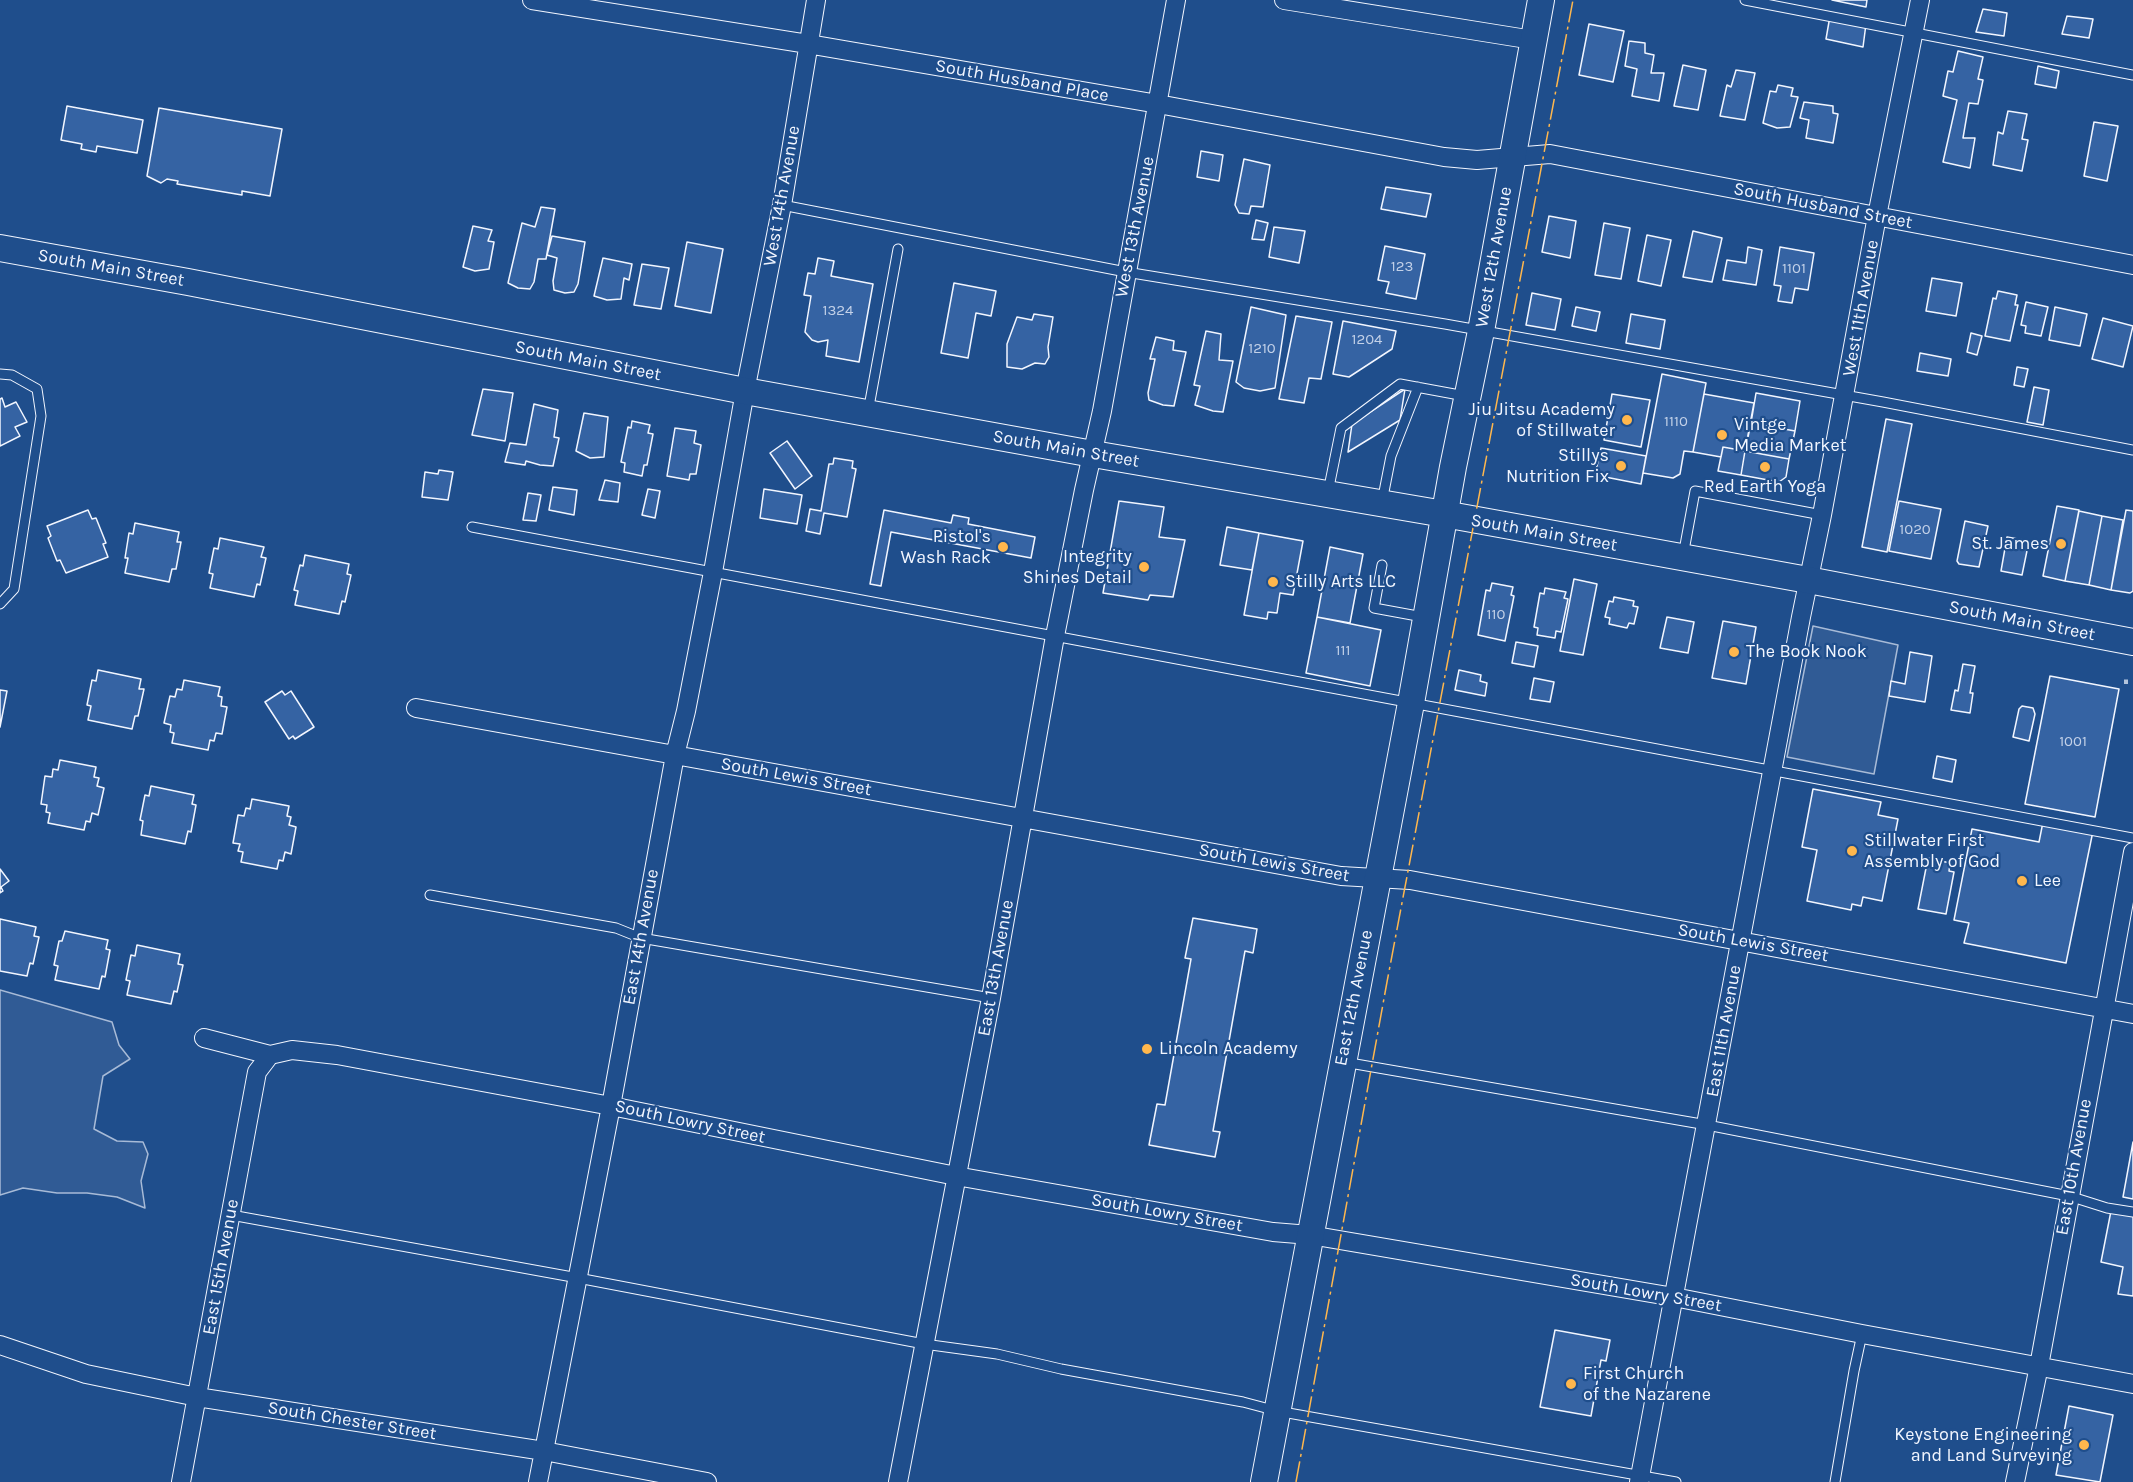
<!DOCTYPE html>
<style>
body{margin:0}
canvas{display:block;background:#1f4e8c}
</style>
<canvas width="2133" height="1482"></canvas>
<script>
const ctx = document.querySelector('canvas').getContext('2d');
ctx.lineJoin = 'round';
function fillPath(path, color) { ctx.fillStyle = color; ctx.fill(path, 'evenodd'); }
const poly = rows => new Path2D(rows.map(r => 'M' + r).join(''));
function stroke(path, color, width, dash) { ctx.strokeStyle = color; ctx.lineWidth = width; ctx.lineCap = dash ? 'butt' : 'round'; ctx.setLineDash(dash || []); ctx.stroke(path); }
function drawText(font, color, halo, rows, align = 'center') {
  ctx.font = font + ' Karla,sans-serif'; ctx.lineWidth = 4.5; ctx.setLineDash([]); ctx.textBaseline = 'middle'; ctx.strokeStyle = halo; ctx.fillStyle = color; for (const [text, x, y, turn = 0] of rows) {
    ctx.save(); ctx.translate(x, y); ctx.rotate((+turn || 0) * Math.PI / 180); ctx.textAlign = isNaN(turn) ? turn : align; if (halo) ctx.strokeText(text, 0, 0); ctx.fillText(text, 0, 0); ctx.restore();
  }
}
const green = poly([
 [1813,626,1898,645,1874,774,1787,757,1813,626],
 [0,990,112,1022,119,1045,130,1059,103,1076,94,1129,117,1141,143,1142,148,1154,141,1181,145,1208,117,1197,87,1193,57,1193,23,1188,0,1195,0,990]
]);
fillPath(green, '#305b95');
stroke(green, '#a8bbd7', 1.5);
const building = poly([
 [1832,0,1867,0,1866,7,1832,0],
 [1983,9,2007,13,2004,36,1976,32,1983,9],
 [1830,16,1866,24,1863,47,1826,39,1830,16],
 [2067,16,2093,19,2089,38,2062,34,2067,16],
 [1589,24,1624,31,1613,82,1579,75,1589,24],
 [1629,41,1645,43,1645,53,1654,55,1651,73,1664,73,1659,101,1632,96,1637,69,1625,66,1629,41],
 [1958,51,1983,57,1978,79,1983,80,1978,104,1969,103,1963,138,1975,138,1970,168,1943,162,1957,100,1943,96,1948,71,1953,72,1958,51],
 [1683,65,1706,70,1698,110,1674,106,1683,65],
 [2038,66,2059,71,2056,88,2035,84,2038,66],
 [1736,70,1755,73,1745,120,1720,116,1727,85,1731,87,1736,70],
 [1778,85,1793,88,1791,96,1798,97,1790,127,1777,128,1763,123,1770,91,1776,92,1778,85],
 [1804,102,1833,106,1833,113,1838,114,1833,143,1806,138,1809,120,1800,118,1804,102],
 [67,106,143,120,137,153,97,146,96,152,81,149,82,144,61,140,67,106],
 [159,108,282,129,270,196,242,191,242,195,177,184,178,181,167,179,161,183,147,176,159,108],
 [2008,111,2027,114,2022,139,2028,140,2022,171,1993,165,1998,132,2003,134,2008,111],
 [2094,122,2118,126,2107,181,2084,176,2094,122],
 [1201,151,1223,155,1219,181,1197,177,1201,151],
 [1244,159,1270,165,1263,207,1251,206,1249,214,1239,213,1235,205,1244,159],
 [1386,187,1431,194,1426,217,1381,209,1386,187],
 [541,207,555,209,546,259,538,259,534,282,530,289,518,288,508,283,522,223,535,227,541,207],
 [1549,216,1576,221,1570,258,1542,252,1549,216],
 [1256,220,1268,223,1264,240,1252,239,1256,220],
 [1604,223,1630,228,1621,279,1595,275,1604,223],
 [473,226,492,230,488,241,494,242,489,269,475,271,463,267,473,226],
 [1274,227,1305,231,1299,263,1269,257,1274,227],
 [1693,231,1722,238,1712,282,1683,277,1693,231],
 [1647,235,1671,240,1661,286,1638,281,1647,235],
 [552,236,585,242,578,284,574,292,565,293,554,290,553,281,557,258,547,255,552,236],
 [687,242,723,249,711,313,675,306,687,242],
 [1385,246,1425,254,1416,299,1386,293,1389,282,1378,280,1385,246],
 [1748,247,1762,250,1756,285,1723,280,1727,260,1746,263,1748,247],
 [1780,247,1814,253,1808,290,1795,288,1792,303,1778,301,1781,286,1774,285,1780,247],
 [603,258,632,264,629,280,624,278,621,299,607,300,594,296,603,258],
 [818,258,834,261,831,276,873,284,859,362,826,356,828,340,818,342,812,340,805,332,811,296,804,295,808,273,815,274,818,258],
 [642,264,669,268,661,309,634,305,642,264],
 [1932,278,1962,283,1956,316,1926,311,1932,278],
 [954,283,996,291,991,316,976,313,968,358,941,353,954,283],
 [1998,291,2017,295,2015,305,2018,305,2010,341,1985,336,1993,298,1996,299,1998,291],
 [1532,293,1561,299,1555,330,1526,325,1532,293],
 [2026,302,2048,307,2041,336,2025,333,2026,326,2021,325,2026,302],
 [1251,307,1286,315,1275,388,1260,391,1244,388,1236,382,1251,307],
 [1576,307,1600,312,1596,331,1572,326,1576,307],
 [2055,307,2087,314,2080,346,2049,340,2055,307],
 [1034,314,1053,317,1048,347,1049,357,1045,364,1035,363,1022,369,1007,367,1007,344,1017,317,1032,320,1034,314],
 [1631,314,1665,320,1660,349,1626,343,1631,314],
 [1296,316,1332,322,1321,379,1309,378,1304,403,1279,399,1296,316],
 [2103,318,2133,326,2123,367,2092,359,2103,318],
 [1343,321,1396,331,1392,349,1349,377,1333,374,1343,321],
 [1206,331,1221,334,1219,360,1233,361,1223,412,1213,411,1195,405,1200,386,1194,385,1206,331],
 [1971,333,1982,336,1977,355,1967,352,1971,333],
 [1156,337,1174,341,1173,350,1186,352,1174,406,1163,405,1149,400,1148,393,1155,359,1150,359,1156,337],
 [1920,353,1951,359,1948,376,1917,371,1920,353],
 [2017,367,2028,369,2024,387,2014,385,2017,367],
 [1662,374,1706,383,1693,452,1684,451,1680,474,1673,478,1643,473,1662,374],
 [2034,387,2049,390,2043,425,2027,422,2034,387],
 [483,389,513,393,505,441,472,435,483,389],
 [1405,389,1400,420,1348,452,1352,424,1405,389],
 [1756,393,1800,401,1795,431,1751,423,1756,393],
 [1612,394,1650,400,1641,447,1604,440,1612,394],
 [1704,394,1754,403,1745,451,1723,447,1721,457,1693,452,1704,394],
 [2,398,5,407,16,402,27,422,15,427,20,436,0,446,0,399,2,398],
 [534,404,558,410,554,437,559,438,553,466,540,465,526,461,525,465,505,462,510,443,526,445,534,404],
 [584,413,608,417,604,457,590,458,576,451,584,413],
 [1886,419,1912,424,1887,552,1862,547,1886,419],
 [632,421,650,425,648,433,653,434,647,465,644,465,642,476,624,472,625,463,621,462,628,427,631,428,632,421],
 [1751,423,1795,431,1789,459,1745,451,1751,423],
 [675,428,696,431,694,443,701,445,696,474,690,474,689,480,667,476,675,428],
 [787,441,812,476,795,489,770,453,787,441],
 [1723,447,1745,451,1741,475,1718,471,1723,447],
 [1601,448,1646,456,1641,484,1595,475,1601,448],
 [1745,451,1789,459,1786,477,1779,482,1741,475,1745,451],
 [834,458,853,461,852,468,856,469,847,517,824,513,820,534,806,531,810,509,821,511,829,464,833,464,834,458],
 [439,470,453,472,448,500,422,497,425,472,438,474,439,470],
 [605,480,620,483,618,502,599,500,605,480],
 [553,487,577,490,574,515,549,510,553,487],
 [648,489,660,491,655,518,642,515,648,489],
 [764,489,802,495,797,524,760,518,764,489],
 [528,493,541,495,536,521,523,520,528,493],
 [1119,501,1164,507,1159,537,1185,540,1173,597,1150,595,1148,600,1103,593,1119,501],
 [1899,501,1941,509,1931,559,1889,551,1899,501],
 [2057,506,2079,510,2065,581,2043,576,2057,506],
 [88,510,92,519,96,518,106,543,103,544,108,557,66,573,60,560,57,561,48,538,51,536,47,526,88,510],
 [884,510,951,523,953,515,969,518,968,524,1035,537,1031,558,891,532,881,586,870,584,884,510],
 [2126,510,2133,511,2133,591,2130,593,2111,590,2126,510],
 [2079,511,2102,516,2089,585,2065,581,2079,511],
 [2102,516,2123,520,2111,590,2089,585,2102,516],
 [1965,521,1988,526,1979,567,1959,564,1957,561,1965,521],
 [135,523,179,532,177,542,181,542,176,569,172,569,169,582,125,573,128,558,125,558,129,533,133,534,135,523],
 [1227,527,1259,533,1252,570,1220,565,1227,527],
 [1259,533,1303,541,1293,595,1280,593,1277,613,1268,612,1267,619,1244,615,1259,533],
 [2007,537,2029,541,2022,575,2001,571,2007,537],
 [220,538,264,547,261,557,266,558,260,585,257,584,254,597,210,588,213,574,209,573,214,548,218,549,220,538],
 [1330,547,1363,554,1350,623,1317,617,1330,547],
 [305,555,349,564,347,574,351,575,345,602,342,601,339,614,295,605,298,591,294,590,300,565,303,566,305,555],
 [1574,579,1597,584,1583,655,1560,651,1574,579],
 [1492,583,1513,587,1511,595,1514,596,1505,641,1478,635,1486,590,1490,591,1492,583],
 [1545,588,1566,592,1564,598,1568,599,1561,632,1556,631,1555,638,1537,635,1538,628,1534,627,1540,593,1544,594,1545,588],
 [1614,597,1634,601,1633,606,1638,607,1634,624,1629,623,1627,628,1609,624,1610,618,1605,617,1609,601,1613,602,1614,597],
 [1317,617,1381,630,1370,686,1306,673,1317,617],
 [1667,617,1694,622,1688,653,1660,648,1667,617],
 [1723,621,1756,627,1746,684,1712,678,1723,621],
 [1516,642,1538,646,1534,667,1512,663,1516,642],
 [1910,652,1932,656,1925,702,1889,696,1891,681,1905,684,1910,652],
 [1963,664,1975,666,1970,693,1973,693,1970,713,1951,710,1955,690,1958,691,1963,664],
 [98,670,141,679,139,689,144,689,138,716,135,716,132,729,88,720,91,706,87,705,92,680,96,681,98,670],
 [1459,670,1481,675,1480,681,1487,683,1485,696,1455,690,1459,670],
 [2050,676,2119,689,2095,817,2025,804,2050,676],
 [1534,678,1554,682,1550,702,1530,699,1534,678],
 [184,680,220,687,218,696,222,697,221,706,227,707,222,734,216,733,214,741,210,740,208,750,172,743,174,733,170,732,171,725,164,723,170,696,175,697,177,689,182,690,184,680],
 [0,690,7,691,0,727,0,690],
 [282,691,285,695,291,691,314,727,295,739,293,736,289,739,265,702,282,691],
 [2022,706,2033,708,2035,714,2029,741,2013,737,2019,709,2022,706],
 [1937,756,1956,760,1952,782,1933,778,1937,756],
 [60,760,96,767,94,777,99,778,97,786,104,788,98,815,92,813,90,822,86,821,84,830,48,823,50,813,46,812,47,805,41,804,45,776,52,777,53,769,58,770,60,760],
 [151,786,194,795,192,804,196,805,191,832,188,831,185,844,141,835,143,821,140,820,145,795,149,796,151,786],
 [1813,789,1881,802,1878,815,1898,819,1882,901,1863,897,1861,906,1852,904,1851,910,1807,901,1817,850,1802,847,1813,789],
 [252,799,289,806,287,816,291,817,289,825,296,827,291,854,285,852,283,861,279,860,277,869,241,862,243,852,238,851,240,844,233,843,238,815,244,816,246,808,250,809,252,799],
 [2043,822,2093,831,2066,963,1964,943,1969,923,1954,920,1972,829,2039,842,2043,822],
 [1928,858,1950,863,1949,871,1954,872,1946,914,1918,909,1928,858],
 [0,869,9,881,1,887,3,891,0,893,0,869],
 [1193,918,1257,929,1253,953,1245,951,1213,1131,1220,1132,1215,1157,1149,1145,1157,1104,1165,1105,1191,959,1185,958,1193,918],
 [0,919,36,927,34,936,39,937,33,964,30,963,27,976,0,971,0,919],
 [65,931,108,940,106,949,110,950,105,977,102,976,99,989,55,980,58,966,54,965,59,941,62,941,65,931],
 [137,945,180,954,178,964,183,965,177,992,174,991,171,1004,127,995,130,981,126,980,131,955,135,956,137,945],
 [2133,1142,2133,1199,2123,1197,2133,1142],
 [2111,1211,2133,1215,2133,1296,2118,1294,2123,1267,2101,1262,2111,1211],
 [1555,1330,1610,1340,1606,1361,1601,1360,1591,1416,1540,1407,1555,1330],
 [2069,1406,2113,1415,2100,1482,2056,1475,2069,1406]
]);
fillPath(building, '#3563a3');
stroke(building, '#f2f6ff', 1.5);
const lane = poly([
 [1745,0,2133,75],
 [782,205,1126,272,1445,324,1883,402,2133,450],
 [0,374,12,375,37,389,41,416,14,589,0,604],
 [868,412,898,249],
 [1328,492,1341,428,1400,384,1465,396],
 [1382,502,1391,456,1418,387],
 [472,527,2133,838],
 [1683,556,1695,491,1822,515],
 [1382,565,1374,608,1423,617],
 [430,895,616,928,641,938,991,998],
 [1344,1062,1707,1125,2069,1196,2107,1208,2133,1212],
 [231,1215,578,1278,924,1344,997,1354,1061,1369,1243,1402,1277,1411,1676,1482],
 [1835,1482,1854,1371,1862,1334]
]);
const street = poly([
 [532,0,808,44,1158,104,1444,157,1477,160,1550,154,2133,265],
 [1284,0,1533,40],
 [416,708,1341,876,1410,880,2133,1014],
 [204,1038,270,1055,292,1050,337,1055,611,1106,956,1176,1273,1232,1310,1235,1674,1297,1862,1334,2133,1384],
 [0,1345,86,1374,197,1397,544,1451,707,1482],
 [181,1482,257,1072,270,1055],
 [538,1482,611,1106,675,755,686,711,713,572,745,391,782,205,816,0],
 [898,1482,991,998,1055,636,1084,490,1102,411,1176,0],
 [1639,1482,1801,617,1822,515,1877,216,1920,0],
 [2015,1482,2039,1366,2133,852]
]);
const secondary = poly([
 [0,248,188,282,745,391,1093,454,1444,514,1808,580,2133,642],
 [1264,1482,1411,703,1453,467,1481,331,1541,0]
]);
stroke(lane, '#f2f6ff', 11);
stroke(street, '#f2f6ff', 20);
stroke(secondary, '#f2f6ff', 28);
stroke(poly([
 [2126,684,2126,679]
]), '#b3c4dc', 4, [4.5, 3]);
stroke(lane, '#1f4e8c', 9);
stroke(street, '#1f4e8c', 18);
stroke(secondary, '#1f4e8c', 26);
stroke(poly([
 [1296,1482,1387,982,1573,0]
]), '#ffb74d', 1.5, [21, 4.5, 3, 4.5]);
for (const [x, y, r, color] of [
 [1627,420,6,"#ffb74d"],
 [1722,435,6,"#ffb74d"],
 [1621,466,6,"#ffb74d"],
 [1765,467,6,"#ffb74d"],
 [2061,544,6,"#ffb74d"],
 [1003,547,6,"#ffb74d"],
 [1144,567,6,"#ffb74d"],
 [1273,582,6,"#ffb74d"],
 [1734,652,6,"#ffb74d"],
 [1852,851,6,"#ffb74d"],
 [2022,881,6,"#ffb74d"],
 [1147,1049,6,"#ffb74d"],
 [1571,1384,6,"#ffb74d"],
 [2084,1445,6,"#ffb74d"]
]) { const dot = new Path2D(); dot.arc(x, y, r, 0, 2 * Math.PI); ctx.fillStyle = color; ctx.fill(dot); stroke(dot, '#1f4e8c', 2); }
drawText('15px', '#c3d1e8', null, [
 ["123",1402,267],
 ["1101",1794,269],
 ["1324",838,311],
 ["1204",1367,340],
 ["1210",1262,349],
 ["1110",1676,422],
 ["1020",1915,530],
 ["110",1496,615],
 ["111",1343,651],
 ["1001",2073,742]
]);
drawText('18px', '#f2f6ff', '#1f4e8c', [
 ["South Husband Place",1022,81,10],
 ["West 14th Avenue",782,196,-80],
 ["South Husband Street",1823,206,11],
 ["West 13th Avenue",1135,227,-79],
 ["West 12th Avenue",1494,257,-80],
 ["South Main Street",111,268,10],
 ["West 11th Avenue",1861,308,-80],
 ["South Main Street",588,361,11],
 ["South Main Street",1066,449,10],
 ["South Main Street",1544,533,10],
 ["South Main Street",2022,621,11],
 ["South Lewis Street",796,777,10],
 ["South Lewis Street",1274,863,10],
 ["East 14th Avenue",641,937,-80],
 ["South Lewis Street",1753,943,10],
 ["East 13th Avenue",996,968,-80],
 ["East 12th Avenue",1354,998,-79],
 ["East 11th Avenue",1724,1031,-80],
 ["South Lowry Street",690,1122,12],
 ["East 10th Avenue",2074,1167,-80],
 ["South Lowry Street",1167,1213,10],
 ["East 15th Avenue",221,1267,-80],
 ["South Lowry Street",1646,1293,10],
 ["South Chester Street",352,1421,9]
]);
drawText('18px', '#f2f6ff', '#1f4e8c', [
 ["Jiu Jitsu Academy",1615,410,"right"],
 ["of Stillwater",1615,431,"right"],
 ["Vintge",1734,425],
 ["Media Market",1734,446],
 ["Stillys",1609,456,"right"],
 ["Nutrition Fix",1609,477,"right"],
 ["Red Earth Yoga",1765,487,"center"],
 ["Pistol's",991,537,"right"],
 ["Wash Rack",991,558,"right"],
 ["St. James",2049,544,"right"],
 ["Integrity",1132,557,"right"],
 ["Shines Detail",1132,578,"right"],
 ["Stilly Arts LLC",1285,582],
 ["The Book Nook",1746,652],
 ["Stillwater First",1864,841],
 ["Assembly of God",1864,862],
 ["Lee",2034,881],
 ["Lincoln Academy",1159,1049],
 ["First Church",1583,1374],
 ["of the Nazarene",1583,1395],
 ["Keystone Engineering",2072,1435,"right"],
 ["and Land Surveying",2072,1456,"right"]
], 'left');
</script>
